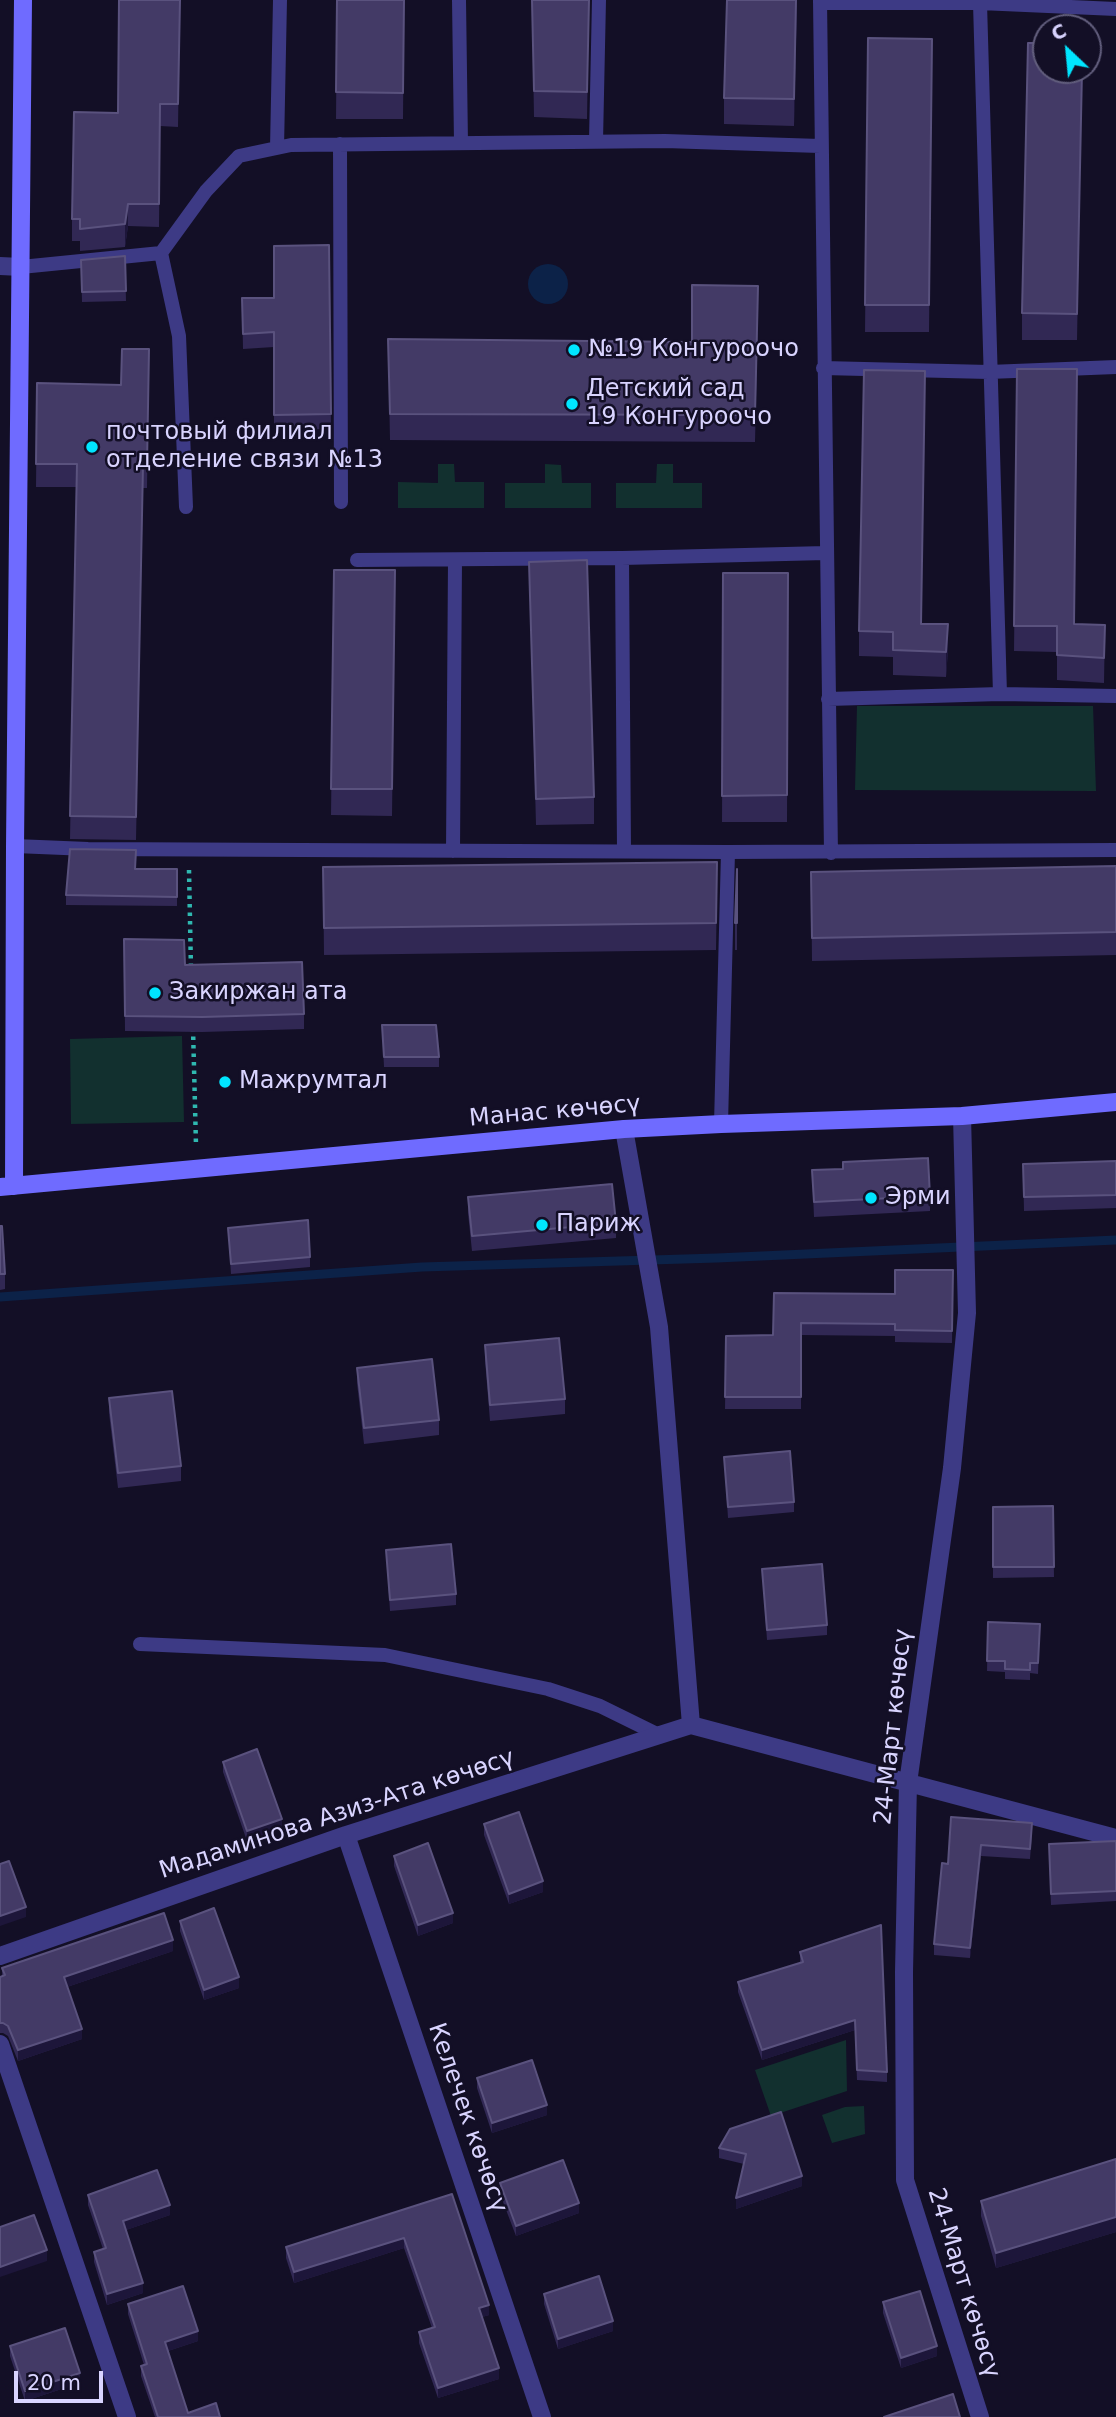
<!DOCTYPE html>
<meta charset="utf-8">
<style>
body{margin:0}
#map{position:relative;width:1116px;height:2417px;overflow:hidden;background:#130f26;font-family:"DejaVu Sans",sans-serif}
canvas{display:block}
.north{position:absolute;left:1032px;top:14px;width:70px;height:70px;box-sizing:border-box;background:#130f26;border:2px solid #625e7d;border-radius:50%;rotate:334deg;font-size:19px;font-weight:700;line-height:28px;text-align:center;color:#d9d4ff}
.north::after{content:'';display:block;margin:auto;width:24px;height:32px;background:#00e5ff;clip-path:polygon(50% 0,100% 100%,50% 72%,0 100%)}
.scale{position:absolute;left:14px;top:2371px;width:89px;height:32px;box-sizing:border-box;border:4px solid #d9d4ff;border-top:0;padding-left:9px;font-size:21px;line-height:24px;white-space:nowrap;color:#d9d4ff;-webkit-text-stroke:5px #130f26;paint-order:stroke}
</style>
<div id="map">
<canvas width="1116" height="2417"></canvas>
<div class="north">С</div>
<div class="scale">20 m</div>
</div>
<script>
const ctx = document.querySelector('canvas').getContext('2d');
ctx.lineJoin = 'round';
function fillPath(path, color) { ctx.fillStyle = color; ctx.fill(path, 'evenodd'); }
const poly = rows => new Path2D(rows.map(r => 'M' + r).join(''));
function stroke(path, color, width, dash) { ctx.strokeStyle = color; ctx.lineWidth = width; ctx.lineCap = dash ? 'butt' : 'round'; ctx.setLineDash(dash || []); ctx.stroke(path); }
function drawText(font, color, halo, rows, align = 'center') {
  ctx.font = font + ' "DejaVu Sans",sans-serif'; ctx.lineWidth = 5; ctx.setLineDash([]); ctx.textBaseline = 'middle'; ctx.strokeStyle = halo; ctx.fillStyle = color; for (const [text, x, y, turn = 0] of rows) {
    ctx.save(); ctx.translate(x, y); ctx.rotate((+turn || 0) * Math.PI / 180); ctx.textAlign = isNaN(turn) ? turn : align; if (halo) ctx.strokeText(text, 0, 0); ctx.fillText(text, 0, 0); ctx.restore();
  }
}
fillPath(poly([
 [438,464,454,464,455,482,484,482,484,508,398,508,398,482,438,483],
 [545,464,561,465,562,483,591,483,591,508,505,508,505,483,545,483],
 [657,464,673,464,673,483,702,483,702,508,616,508,616,483,656,483],
 [857,706,1093,706,1096,791,855,790],
 [182,1036,184,1122,71,1124,70,1039],
 [846,2040,847,2091,771,2116,755,2070],
 [864,2106,865,2134,832,2143,822,2115,845,2107]
]), '#12302f');
fillPath(poly([
 '528 284a20 20 0 1 1 40 0a20 20 0 1 1-40 0Z'
]), '#0c2248');
stroke(poly([
 [0,1297,422,1267,717,1258,1116,1240]
]), '#0c2248', 9);
stroke(poly([
 [189,870,191,970],
 [193,1028,196,1145]
]), '#2fb8b0', 4.5, [3.5, 5]);
stroke(poly([
 [459,0,461,143],
 [820,0,831,853],
 [820,3,980,3,1116,9],
 [596,141,599,0],
 [340,144,341,502],
 [277,148,280,0],
 [161,253,179,336,186,507],
 [21,267,161,253,206,191,239,156,291,145,665,141,820,146],
 [823,368,989,372,1116,367],
 [622,558,624,851],
 [357,560,622,558,826,553],
 [1000,694,1116,696],
 [828,699,1000,694,980,3],
 [15,846,88,849,728,852,721,1124],
 [453,851,455,560],
 [728,852,1116,850],
 [140,1644,385,1655,548,1689,600,1706,659,1735]
]), '#3d3a85', 14);
stroke(poly([
 [0,266,21,267],
 [962,1116,967,1313,952,1468,908,1783,904,1972,905,2180,980,2417],
 [624,1129,659,1327,691,1725],
 [691,1725,1116,1838],
 [346,1835,542,2417],
 [0,1956,346,1835,691,1725],
 [0,2044,127,2417]
]), '#3d3a85', 18);
stroke(poly([
 [14,1186,15,846,23,0],
 [0,1187,624,1129,721,1124,962,1116,1116,1102]
]), '#6f6bff', 18);
fillPath(poly([
 [180,0,178,127,160,126,159,227,128,226,125,247,80,251,80,241,72,241,72,219,118,113],
 [337,0,404,0,403,119,336,119],
 [532,0,589,0,587,119,534,117],
 [797,0,794,126,724,124,724,98],
 [868,38,932,39,929,332,865,332],
 [1082,70,1077,340,1022,340,1022,313],
 [329,245,331,429,274,430,274,347,243,349,242,298,274,298],
 [125,256,126,301,82,302,81,260],
 [758,312,755,442,390,440,388,339,692,342],
 [149,349,147,488,143,488,136,840,70,839,76,487,36,487,37,383,121,385],
 [1017,369,1074,624,1105,625,1104,683,1057,680,1057,652,1014,651],
 [529,562,594,797,594,824,536,825],
 [334,570,395,570,392,816,331,815],
 [723,573,788,573,787,822,722,822],
 [921,624,948,650,946,677,893,675,893,657,859,656,859,631],
 [1116,866,1116,955,812,961,811,872],
 [323,867,717,889,716,950,324,955],
 [135,869,177,869,177,906,66,905,66,895],
 [735,923,737,923,737,950,735,950],
 [124,939,304,1014,304,1029,202,1032,125,1031],
 [382,1025,439,1057,439,1067,384,1067],
 [1116,1161,1116,1208,1024,1211,1023,1164],
 [812,1170,930,1196,930,1211,814,1217],
 [468,1197,616,1223,616,1238,472,1251,468,1213],
 [0,1226,5,1274,5,1289,0,1290],
 [228,1228,310,1257,310,1267,231,1274],
 [953,1270,952,1343,895,1342,895,1336,801,1335,801,1409,725,1409,726,1336,773,1335,774,1293,895,1294],
 [485,1345,565,1399,565,1414,490,1421,485,1360],
 [357,1368,439,1420,439,1435,364,1444,357,1383],
 [109,1398,181,1466,181,1481,118,1488,109,1413],
 [724,1457,794,1502,794,1512,728,1518],
 [1053,1506,1054,1577,993,1578,993,1507],
 [386,1550,456,1594,456,1605,390,1611],
 [762,1569,827,1625,827,1635,767,1640],
 [988,1622,1040,1624,1038,1674,1030,1673,1030,1680,1005,1679,1005,1672,987,1671],
 [223,1762,282,1829,247,1841,223,1772],
 [951,1817,1032,1833,1030,1859,981,1856,970,1958,934,1955,934,1944,948,1864],
 [484,1824,543,1892,509,1904,484,1835],
 [1116,1841,1116,1901,1051,1905,1049,1855],
 [394,1856,453,1923,418,1936,394,1866],
 [180,1921,239,1988,204,2000,180,1931],
 [173,1951,67,1987,82,2039,18,2061,8,2036,3,2033,0,2033,0,1977,2,1976,2,1968],
 [800,1952,887,2072,887,2082,857,2080,855,2030,762,2060,738,1992,738,1982,800,1963],
 [477,2078,547,2115,492,2133,477,2088],
 [730,2129,802,2186,736,2209,744,2164,719,2158,719,2148],
 [1116,2159,1116,2232,996,2268,981,2216,981,2201],
 [500,2183,579,2213,516,2236,500,2194],
 [452,2194,489,2315,482,2317,499,2379,438,2398,419,2343,419,2332,432,2328,404,2248,294,2283,286,2258,286,2247],
 [88,2195,170,2215,126,2230,143,2293,107,2305,94,2262,94,2252,103,2249,88,2205],
 [544,2294,613,2331,558,2349,544,2304],
 [883,2302,937,2356,901,2368,883,2313],
 [128,2304,198,2341,168,2351,188,2413,220,2417,155,2417,141,2376,141,2366,144,2365,128,2314],
 [10,2346,80,2383,25,2401,10,2356]
]), '#312854');
fillPath(poly([
 [796,0,797,0,794,126,794,99],
 [128,204,128,226,125,247,125,224],
 [758,286,758,312,755,442,755,415],
 [948,624,948,650,946,677,946,652],
 [282,1819,282,1829,247,1841,247,1831],
 [981,1845,981,1856,970,1958,970,1948],
 [543,1881,543,1892,509,1904,509,1894],
 [26,1907,26,1917,0,1926,0,1916],
 [453,1913,453,1923,418,1936,418,1925],
 [173,1940,173,1951,64,1988,64,1977],
 [239,1977,239,1988,204,2000,204,1990],
 [855,2020,855,2030,762,2060,762,2050],
 [82,2029,82,2039,18,2061,18,2050],
 [547,2105,547,2115,492,2133,492,2123],
 [802,2176,802,2186,736,2209,736,2198],
 [579,2203,579,2213,516,2236,516,2226],
 [170,2205,170,2215,123,2231,123,2221],
 [1116,2217,1116,2232,996,2268,996,2253],
 [404,2238,404,2248,294,2283,294,2272],
 [47,2250,47,2261,0,2277,0,2267],
 [143,2283,143,2293,107,2305,107,2294],
 [489,2305,489,2315,479,2318,479,2308],
 [613,2321,613,2331,558,2349,558,2339],
 [198,2331,198,2341,165,2352,165,2342],
 [937,2346,937,2356,901,2368,901,2358],
 [499,2368,499,2379,438,2398,438,2388],
 [80,2373,80,2383,25,2401,25,2391]
]), '#1d163a');
const building = poly([
 [119,0,180,0,178,104,160,104,159,204,128,204,125,224,80,229,80,219,72,219,74,112,118,113,119,0],
 [337,0,404,0,403,93,336,92,337,0],
 [532,0,589,0,587,92,534,91,532,0],
 [727,0,796,0,794,99,724,98,727,0],
 [868,38,932,39,929,305,865,305,868,38],
 [1028,43,1046,43,1046,70,1082,70,1077,314,1022,313,1028,43],
 [329,245,331,414,274,415,274,332,243,334,242,298,274,298,274,246,329,245],
 [125,256,126,291,82,292,81,260,125,256],
 [692,285,758,286,755,415,390,414,388,339,692,342,692,285],
 [122,349,149,349,147,465,143,465,136,817,70,816,77,464,36,464,37,383,121,385,122,349],
 [1017,369,1077,369,1074,624,1105,625,1104,658,1057,655,1057,626,1014,626,1017,369],
 [864,370,925,371,921,624,948,624,946,652,893,650,893,632,859,631,864,370],
 [587,560,594,797,536,799,529,562,587,560],
 [334,570,395,570,392,789,331,789,334,570],
 [723,573,788,573,787,795,722,796,723,573],
 [70,849,136,850,135,869,177,869,177,897,66,895,70,849],
 [717,862,716,923,324,928,323,867,717,862],
 [1116,866,1116,932,812,938,811,872,1116,866],
 [737,869,737,923,735,923,737,869],
 [124,939,184,940,185,965,302,962,304,1014,202,1017,125,1016,124,939],
 [382,1025,436,1025,439,1057,384,1057,382,1025],
 [928,1158,930,1196,814,1202,812,1170,843,1169,843,1162,928,1158],
 [1116,1161,1116,1195,1024,1197,1023,1164,1116,1161],
 [612,1184,616,1223,472,1236,468,1197,612,1184],
 [308,1220,310,1257,231,1264,228,1228,308,1220],
 [0,1226,2,1226,5,1274,0,1274,0,1226],
 [895,1270,953,1270,952,1331,895,1330,895,1324,801,1323,801,1397,725,1397,726,1336,773,1335,774,1293,895,1294,895,1270],
 [559,1338,565,1399,490,1405,485,1345,559,1338],
 [432,1359,439,1420,364,1428,357,1368,432,1359],
 [172,1391,181,1466,118,1473,109,1398,172,1391],
 [790,1451,794,1502,728,1507,724,1457,790,1451],
 [1053,1506,1054,1567,993,1567,993,1507,1053,1506],
 [451,1544,456,1594,390,1600,386,1550,451,1544],
 [822,1564,827,1625,767,1630,762,1569,822,1564],
 [988,1622,1040,1624,1038,1663,1030,1663,1030,1670,1005,1669,1005,1661,987,1661,988,1622],
 [257,1749,282,1819,247,1831,223,1762,257,1749],
 [519,1812,543,1881,509,1894,484,1824,519,1812],
 [951,1817,1032,1823,1030,1849,981,1845,970,1948,934,1944,942,1863,948,1864,951,1817],
 [1116,1841,1116,1891,1051,1894,1049,1844,1116,1841],
 [428,1843,453,1913,418,1925,394,1856,428,1843],
 [9,1861,26,1907,0,1916,0,1864,9,1861],
 [214,1908,239,1977,204,1990,180,1921,214,1908],
 [164,1913,173,1940,64,1977,82,2029,18,2050,8,2026,3,2023,0,2023,0,1977,5,1975,2,1968,164,1913],
 [881,1925,887,2072,857,2070,855,2020,762,2050,738,1982,803,1962,800,1952,881,1925],
 [532,2060,547,2105,492,2123,477,2078,532,2060],
 [781,2112,802,2176,736,2198,746,2154,719,2148,730,2129,781,2112],
 [1116,2159,1116,2217,996,2253,981,2201,1116,2159],
 [563,2160,579,2203,516,2226,500,2183,563,2160],
 [157,2170,170,2205,123,2221,143,2283,107,2294,94,2252,106,2248,88,2195,157,2170],
 [452,2194,489,2305,479,2308,499,2368,438,2388,419,2332,435,2327,404,2238,294,2272,286,2247,452,2194],
 [34,2215,47,2250,0,2267,0,2227,34,2215],
 [599,2276,613,2321,558,2339,544,2294,599,2276],
 [183,2286,198,2331,165,2342,188,2413,216,2403,220,2417,158,2417,141,2366,147,2364,128,2304,183,2286],
 [920,2291,937,2346,901,2358,883,2302,920,2291],
 [65,2328,80,2373,25,2391,10,2346,65,2328],
 [953,2394,960,2417,884,2417,953,2394]
]);
fillPath(building, '#433a66');
stroke(building, '#5a527e', 2);
for (const [x, y, r, color] of [
 [574,350,7,"#00e5ff"],
 [572,404,7,"#00e5ff"],
 [92,447,7,"#00e5ff"],
 [155,993,7,"#00e5ff"],
 [225,1082,7,"#00e5ff"],
 [871,1198,7,"#00e5ff"],
 [542,1225,7,"#00e5ff"]
]) { const dot = new Path2D(); dot.arc(x, y, r, 0, 2 * Math.PI); ctx.fillStyle = color; ctx.fill(dot); stroke(dot, '#130f26', 2.5); }
drawText('24px', '#d9d4ff', '#130f26', [
 ["№19 Конгуроочо",588,350],
 ["Детский сад",586,390],
 ["19 Конгуроочо",586,418],
 ["почтовый филиал",106,433],
 ["отделение связи №13",106,461],
 ["Закиржан ата",169,993],
 ["Мажрумтал",239,1082],
 ["Эрми",885,1198],
 ["Париж",556,1225]
], 'left');
drawText('24px', '#d9d4ff', '#130f26', [
 ["Манас көчөсү",555,1112,-5],
 ["24-Март көчөсү",894,1727,-84],
 ["Мадаминова Азиз-Ата көчөсү",337,1815,-18],
 ["Келечек көчөсү",467,2118,71],
 ["24-Март көчөсү",963,2283,73]
]);
</script>
